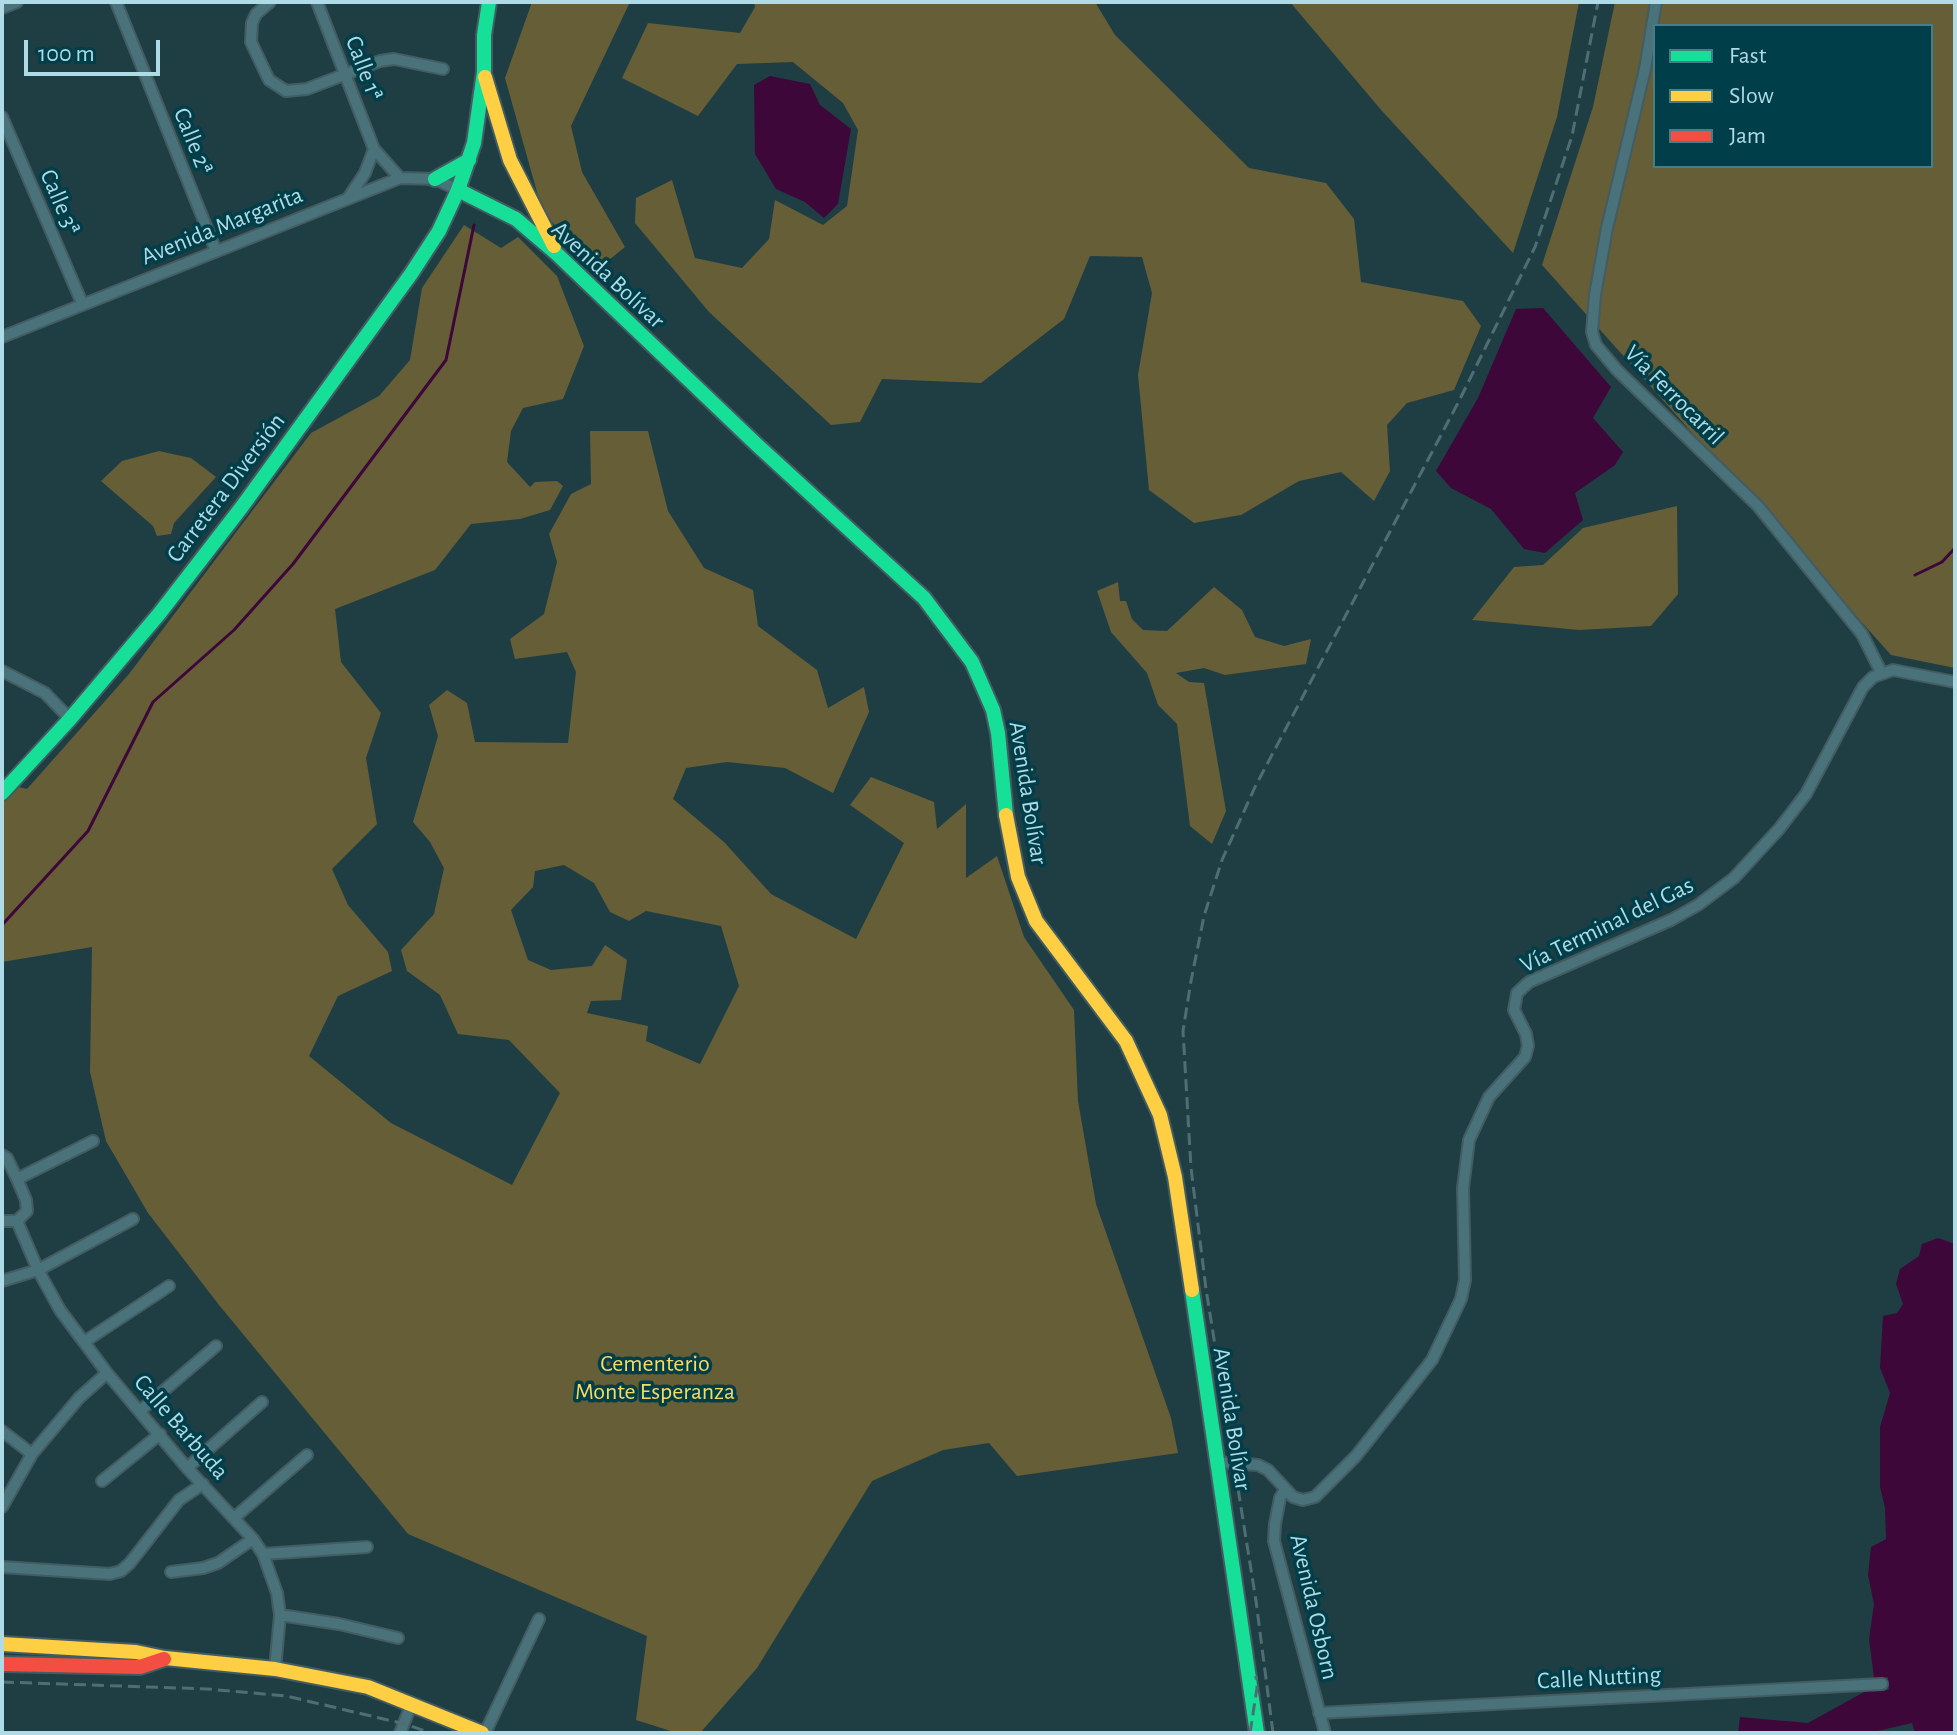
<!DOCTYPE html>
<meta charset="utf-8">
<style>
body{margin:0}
#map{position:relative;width:1957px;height:1735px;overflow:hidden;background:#1f3e44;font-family:"Alegreya Sans",sans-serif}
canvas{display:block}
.frame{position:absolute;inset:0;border:4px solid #aedbe5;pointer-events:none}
.legend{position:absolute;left:1653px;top:24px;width:280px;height:144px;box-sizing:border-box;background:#003e49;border:2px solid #467d87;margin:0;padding:10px 14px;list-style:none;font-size:24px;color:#aedbe5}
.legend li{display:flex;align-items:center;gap:16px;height:40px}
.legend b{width:40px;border:2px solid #467d87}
.scale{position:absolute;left:24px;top:40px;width:136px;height:36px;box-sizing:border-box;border:4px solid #aedbe5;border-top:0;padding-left:10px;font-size:24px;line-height:28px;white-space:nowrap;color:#aedbe5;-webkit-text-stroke:6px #003e49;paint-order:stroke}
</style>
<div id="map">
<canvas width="1957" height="1735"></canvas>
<div class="frame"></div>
<ul class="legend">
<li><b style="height:10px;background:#16e098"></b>Fast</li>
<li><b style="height:10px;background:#ffcf43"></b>Slow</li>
<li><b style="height:10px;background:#f24e42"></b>Jam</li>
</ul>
<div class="scale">100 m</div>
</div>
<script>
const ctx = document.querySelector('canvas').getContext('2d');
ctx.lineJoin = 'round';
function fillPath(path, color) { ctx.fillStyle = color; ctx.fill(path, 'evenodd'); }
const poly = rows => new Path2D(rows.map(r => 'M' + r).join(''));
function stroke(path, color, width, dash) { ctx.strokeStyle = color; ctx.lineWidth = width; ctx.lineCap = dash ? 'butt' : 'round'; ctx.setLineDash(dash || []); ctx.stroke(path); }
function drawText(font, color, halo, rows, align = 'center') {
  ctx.font = font + ' "Alegreya Sans",sans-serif'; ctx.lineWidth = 7; ctx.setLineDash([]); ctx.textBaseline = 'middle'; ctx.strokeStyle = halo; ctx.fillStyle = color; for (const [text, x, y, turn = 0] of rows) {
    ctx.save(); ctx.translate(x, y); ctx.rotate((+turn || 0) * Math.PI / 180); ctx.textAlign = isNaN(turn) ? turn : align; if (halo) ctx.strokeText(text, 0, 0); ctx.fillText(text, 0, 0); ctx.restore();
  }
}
fillPath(poly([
 [532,2,630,2,571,126,582,172,625,247,594,272,542,210,505,78],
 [754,2,1095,2,1115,35,1249,168,1326,183,1354,219,1361,282,1463,301,1481,326,1454,390,1407,403,1387,425,1390,471,1374,501,1341,472,1299,481,1241,515,1194,523,1149,490,1138,375,1152,293,1142,257,1090,256,1064,319,981,383,882,379,860,422,831,425,709,312,635,223,636,198,672,180,695,258,742,268,769,239,775,200,823,225,847,206,858,130,843,103,793,62,737,64,698,116,622,78,648,23,740,33,755,7],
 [1290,2,1579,2,1557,117,1513,253,1382,111],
 [1615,2,1955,2,1955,668,1891,655,1542,265,1593,107],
 [1655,26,1931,26,1931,166,1655,166],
 [464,225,501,248,518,237,557,276,584,346,563,399,523,408,511,431,507,462,530,487,535,482,557,481,563,486,550,510,520,519,471,524,435,570,335,609,341,662,381,713,366,758,377,824,332,869,348,905,388,952,392,971,338,996,309,1056,391,1123,512,1185,560,1093,509,1040,458,1034,440,995,407,971,401,950,434,914,444,868,430,842,413,822,438,736,429,705,447,690,467,703,475,742,568,743,576,672,567,652,515,659,510,639,544,614,557,562,549,534,571,494,591,484,590,431,648,431,668,511,704,568,753,590,758,626,817,670,828,708,864,687,869,712,833,793,785,768,727,762,686,768,673,799,724,842,771,894,856,939,904,843,850,805,871,777,934,802,937,829,966,804,966,878,997,856,1024,937,1074,1010,1078,1101,1096,1204,1171,1418,1178,1453,1017,1476,989,1443,943,1450,872,1481,757,1668,700,1733,677,1733,636,1720,647,1636,408,1534,219,1305,148,1213,106,1141,90,1072,92,947,2,962,2,783,27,789,129,674,311,433,379,396,410,360,422,288],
 [564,865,594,883,610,912,629,921,646,911,721,926,739,986,700,1064,646,1041,648,1026,587,1013,591,1001,621,1000,627,960,605,945,592,966,551,970,528,960,511,910,533,887,535,871],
 [159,451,191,458,216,477,174,523,171,534,157,536,153,526,101,481,122,461],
 [1677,506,1678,594,1651,626,1579,630,1472,620,1514,567,1543,565,1583,528],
 [1118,582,1120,601,1126,601,1132,619,1143,630,1167,631,1214,587,1242,610,1255,637,1284,646,1311,639,1306,664,1225,675,1204,668,1176,673,1189,682,1204,683,1226,811,1212,844,1190,826,1177,724,1158,705,1147,673,1111,632,1097,591]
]), '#665e36');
fillPath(poly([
 [770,76,810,84,820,105,851,129,838,204,824,218,805,202,776,189,755,154,754,85],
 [1543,308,1611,387,1593,418,1623,452,1615,465,1575,493,1583,520,1545,553,1524,549,1491,509,1451,488,1436,471,1478,398,1516,309],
 [1938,1238,1955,1244,1955,1733,1915,1733,1912,1723,1869,1733,1738,1733,1740,1717,1808,1723,1866,1691,1889,1690,1888,1677,1874,1678,1869,1639,1874,1604,1868,1575,1871,1547,1886,1539,1885,1508,1880,1487,1880,1427,1890,1393,1880,1368,1883,1316,1897,1313,1903,1304,1896,1284,1900,1269,1919,1256,1922,1244]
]), '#3d073a');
stroke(poly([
 [1915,575,1942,562,1955,548],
 [2,925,88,831,153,702,234,630,293,564,446,360,474,225]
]), '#3d073a', 3);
const street = poly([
 [116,2,216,251],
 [270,2,256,14,252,23,251,42,269,80,286,91,307,89,380,61,394,59,443,69],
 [317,2,374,149,400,178],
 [1656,2,1645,69,1607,228,1595,295,1592,332,1596,345,1617,370,1758,506,1862,634,1881,672],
 [2,8,17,2],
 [2,117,82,303],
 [349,197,365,173,374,149],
 [2,337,400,178,435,179,458,190],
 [2,671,45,693,70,719],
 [2,1155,7,1158,17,1179,26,1200,27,1211,17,1221,2,1221],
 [17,1179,93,1141],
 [17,1221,38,1270,60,1310,107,1373,187,1468,253,1539,263,1554,277,1593,280,1615,275,1669],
 [2,1281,38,1270,133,1219],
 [84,1342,169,1286],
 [140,1411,216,1346],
 [2,1431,32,1454],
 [1216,1462,1258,1465,1268,1470,1293,1497,1303,1500,1315,1497,1356,1456,1432,1360,1461,1299,1465,1280,1463,1188,1469,1140,1489,1097,1525,1057,1528,1046,1526,1034,1514,1010,1517,993,1529,982,1671,920,1698,905,1734,878,1779,829,1806,794,1863,687,1873,677,1893,670,1955,682],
 [187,1468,262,1402],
 [102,1481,160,1434],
 [1285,1490,1280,1498,1275,1524,1274,1541,1325,1733],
 [2,1507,32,1454,79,1398,107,1373],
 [235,1517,307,1455],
 [263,1554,367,1547],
 [2,1567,110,1574,121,1571,130,1563,179,1500,203,1484],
 [171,1572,203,1568,218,1563,253,1539],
 [280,1615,339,1624,398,1638],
 [1319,1713,1882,1684],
 [400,1733,412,1703],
 [485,1733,539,1619]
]);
const fast = poly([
 [435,179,469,160],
 [458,190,516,219,557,254,756,444,924,598,972,662,993,710,998,733,1006,815],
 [2,793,70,719,159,614,241,508,411,274,439,231,458,190,474,143,484,72,484,35,489,2],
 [1192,1290,1257,1733]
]);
const slow = poly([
 [485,77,510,160,554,246],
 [1006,815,1018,877,1036,921,1126,1041,1160,1115,1175,1177,1192,1290],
 [2,1644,136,1652,165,1658,275,1669,368,1687,482,1733]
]);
const jam = poly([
 [2,1664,140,1667,164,1659]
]);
stroke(street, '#425c62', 14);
stroke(fast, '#425c62', 18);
stroke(slow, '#425c62', 18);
stroke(jam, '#425c62', 18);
stroke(street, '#4a727a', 10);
stroke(fast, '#16e098', 14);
stroke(slow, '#ffcf43', 14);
stroke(jam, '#f24e42', 14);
stroke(poly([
 [2,1682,208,1689,286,1696,405,1724,431,1733],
 [1250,1733,1257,1688,1256,1676],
 [1273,1733,1256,1601,1206,1289,1191,1168,1183,1031,1191,981,1204,916,1222,860,1255,787,1459,401,1535,247,1572,136,1598,2]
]), '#4f6e74', 3, [12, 6]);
drawText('24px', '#aedbe5', '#003e49', [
 ["Calle 1ª",364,68,69],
 ["Calle 2ª",193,141,68],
 ["Calle 3ª",60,202,67],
 ["Avenida Margarita",222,226,-22],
 ["Avenida Bolívar",608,275,43],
 ["Vía Ferrocarril",1674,395,45],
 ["Carretera Diversión",226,488,-53],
 ["Avenida Bolívar",1028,793,81],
 ["Vía Terminal del Gas",1607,925,-26],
 ["Avenida Bolívar",1232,1419,81],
 ["Calle Barbuda",181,1427,49],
 ["Avenida Osborn",1314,1607,77],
 ["Calle Nutting",1599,1678,-3]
]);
drawText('24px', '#fbda62', '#003e49', [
 ["Cementerio",655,1364],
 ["Monte Esperanza",655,1392]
]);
</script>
